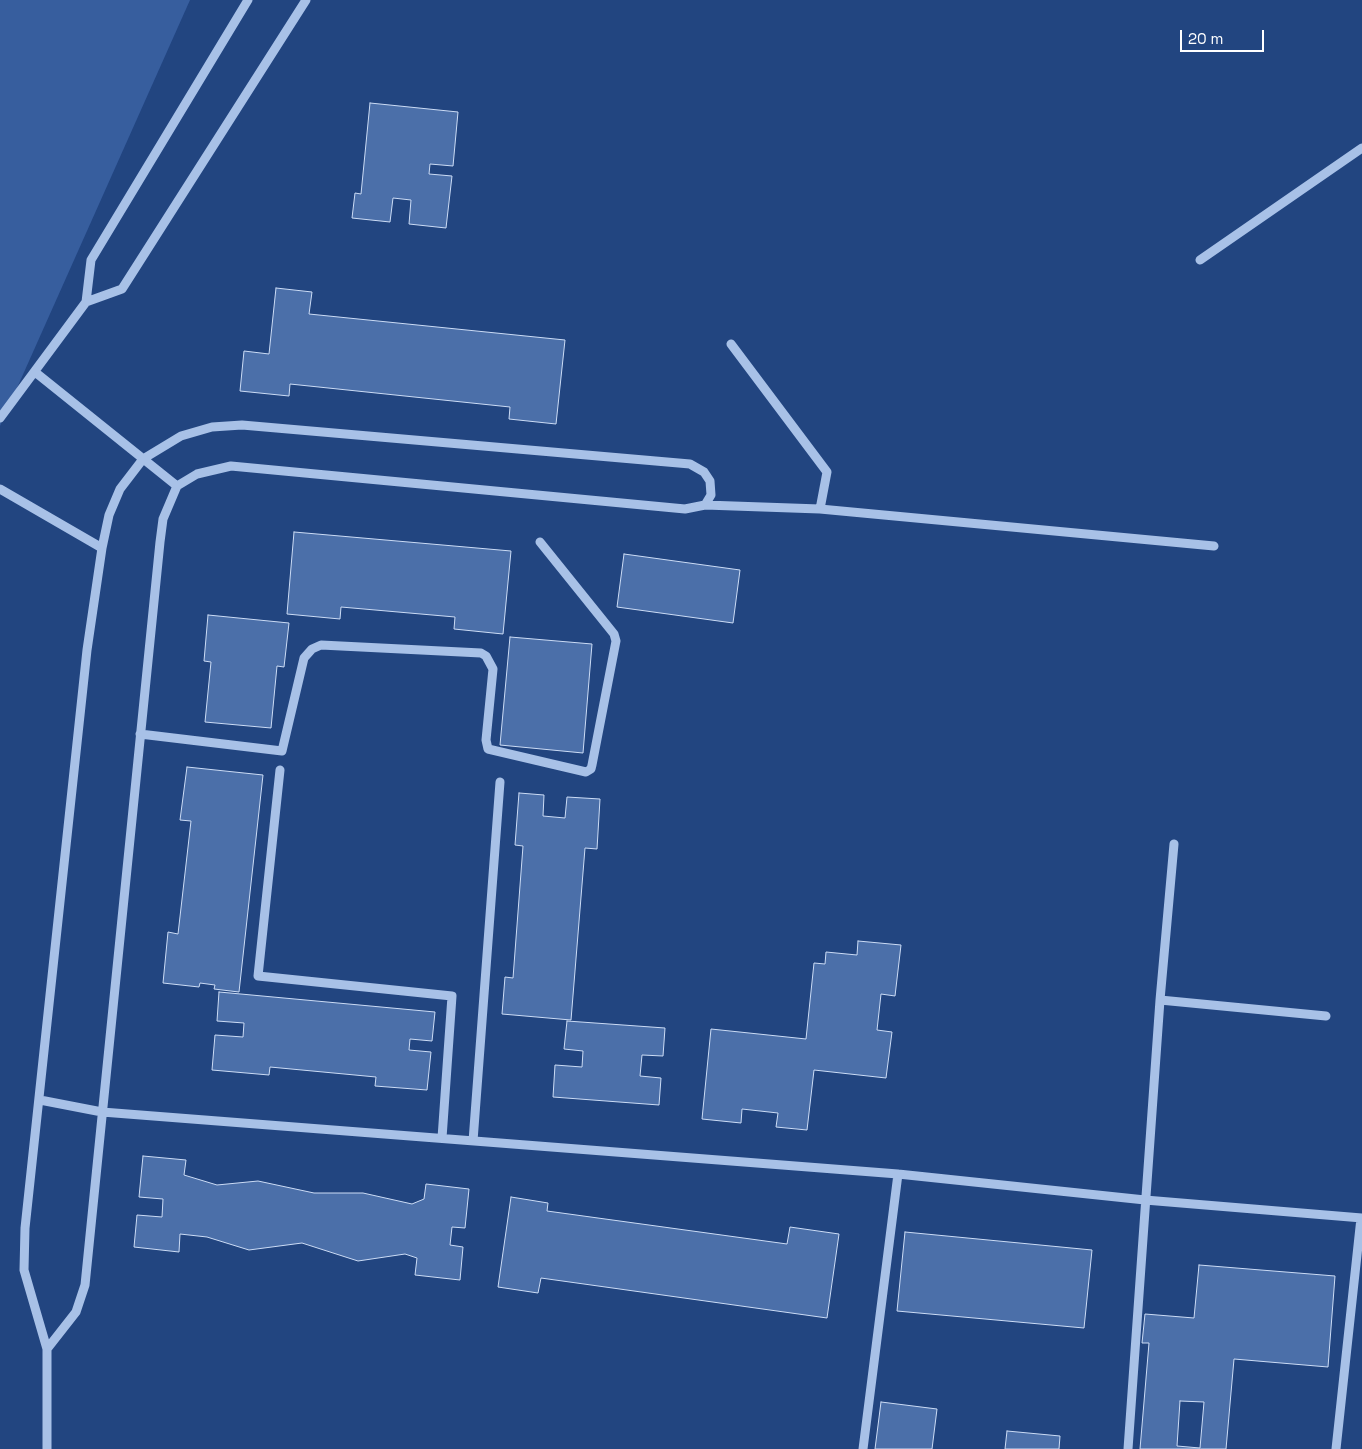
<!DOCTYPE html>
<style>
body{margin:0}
#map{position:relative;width:1362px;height:1449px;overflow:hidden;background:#224580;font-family:"Space Grotesk",sans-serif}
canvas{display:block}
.scale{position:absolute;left:1180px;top:30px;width:84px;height:22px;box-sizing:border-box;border:2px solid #fff;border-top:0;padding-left:6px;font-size:15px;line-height:18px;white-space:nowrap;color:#fff;-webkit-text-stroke:4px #224580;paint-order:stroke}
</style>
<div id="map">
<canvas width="1362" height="1449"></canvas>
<div class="scale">20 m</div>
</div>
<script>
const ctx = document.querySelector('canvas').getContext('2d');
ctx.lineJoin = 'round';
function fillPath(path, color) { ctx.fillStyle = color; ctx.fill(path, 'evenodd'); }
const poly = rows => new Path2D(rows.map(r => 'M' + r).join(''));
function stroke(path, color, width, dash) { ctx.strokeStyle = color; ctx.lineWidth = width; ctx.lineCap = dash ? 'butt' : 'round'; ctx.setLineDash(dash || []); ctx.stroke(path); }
fillPath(poly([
 [0,0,190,0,0,426]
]), '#375e9e');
const building = poly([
 [370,103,458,112,453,166,430,164,429,174,452,176,446,228,409,224,411,200,393,198,390,222,352,218,355,193,361,194,370,103],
 [276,288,312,292,309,314,565,340,556,424,509,419,510,407,290,384,289,396,240,391,244,351,269,354,276,288],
 [294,532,511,551,503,634,454,629,455,617,341,607,340,619,287,614,294,532],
 [624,554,740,570,733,623,617,607,624,554],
 [208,615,289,623,284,667,277,666,271,728,205,722,211,662,204,661,208,615],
 [510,637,592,644,583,753,500,745,510,637],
 [187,767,263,775,239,992,214,989,215,985,200,983,199,987,163,983,168,932,178,934,191,821,180,820,187,767],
 [519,793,544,795,543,816,565,818,567,797,600,799,597,849,585,848,571,1020,502,1014,505,977,513,978,523,846,515,845,519,793],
 [858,941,901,945,895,996,881,994,877,1030,892,1032,886,1078,814,1070,807,1130,776,1127,778,1113,742,1109,741,1123,702,1119,711,1029,806,1039,814,963,825,964,826,952,857,955,858,941],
 [219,992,435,1012,432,1041,410,1039,409,1050,431,1052,427,1090,375,1086,376,1077,270,1067,269,1075,212,1070,215,1035,243,1037,244,1023,217,1021,219,992],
 [567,1021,665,1028,663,1056,642,1055,640,1076,661,1078,659,1105,553,1097,555,1065,582,1067,583,1051,564,1049,567,1021],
 [143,1156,186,1160,184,1175,217,1185,258,1181,314,1193,363,1193,412,1204,424,1199,426,1184,469,1189,465,1228,452,1227,450,1245,463,1247,460,1280,415,1275,417,1258,405,1254,358,1261,302,1243,249,1250,207,1237,180,1234,179,1252,134,1247,137,1215,162,1217,163,1199,139,1197,143,1156],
 [511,1197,548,1203,547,1211,787,1244,790,1227,839,1234,827,1318,541,1278,538,1293,498,1287,511,1197],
 [905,1232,1092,1250,1084,1328,897,1311,905,1232],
 [1199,1265,1335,1276,1328,1367,1234,1359,1226,1449,1140,1449,1149,1343,1142,1343,1145,1314,1194,1318,1199,1265],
 [1180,1401,1204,1402,1200,1448,1177,1446,1180,1401],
 [881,1402,937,1409,932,1449,875,1449,881,1402],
 [1007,1431,1060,1436,1059,1449,1005,1449,1007,1431]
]);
fillPath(building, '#4b6fa9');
stroke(building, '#ccdcf5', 1);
stroke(poly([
 [1200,260,1362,148],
 [86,302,122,289,306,0],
 [731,344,827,472,820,509,1214,546],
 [35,372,177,486],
 [0,418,86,302,91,260,248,0],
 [0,489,102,548],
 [705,505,820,509],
 [140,734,282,751,304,658,312,649,321,645,481,653,486,656,493,669,486,740,488,749,586,772,591,769,592,765,616,641,614,634,540,542],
 [280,770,258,976,452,996,442,1138],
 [1160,1000,1326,1016],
 [40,1100,102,1112,898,1174,1145,1200,1362,1218],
 [473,1141,500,782],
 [47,1449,47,1349,24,1270,25,1228,87,650,102,548,109,515,120,489,143,459,181,436,212,427,242,425,690,464,704,472,710,481,711,495,705,505,685,509,231,466,197,474,177,486,163,519,160,542,85,1285,76,1312,47,1349],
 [863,1449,898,1174],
 [1128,1449,1160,1000,1174,844],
 [1336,1449,1361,1218]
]), '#a8c1e7', 9);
</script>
